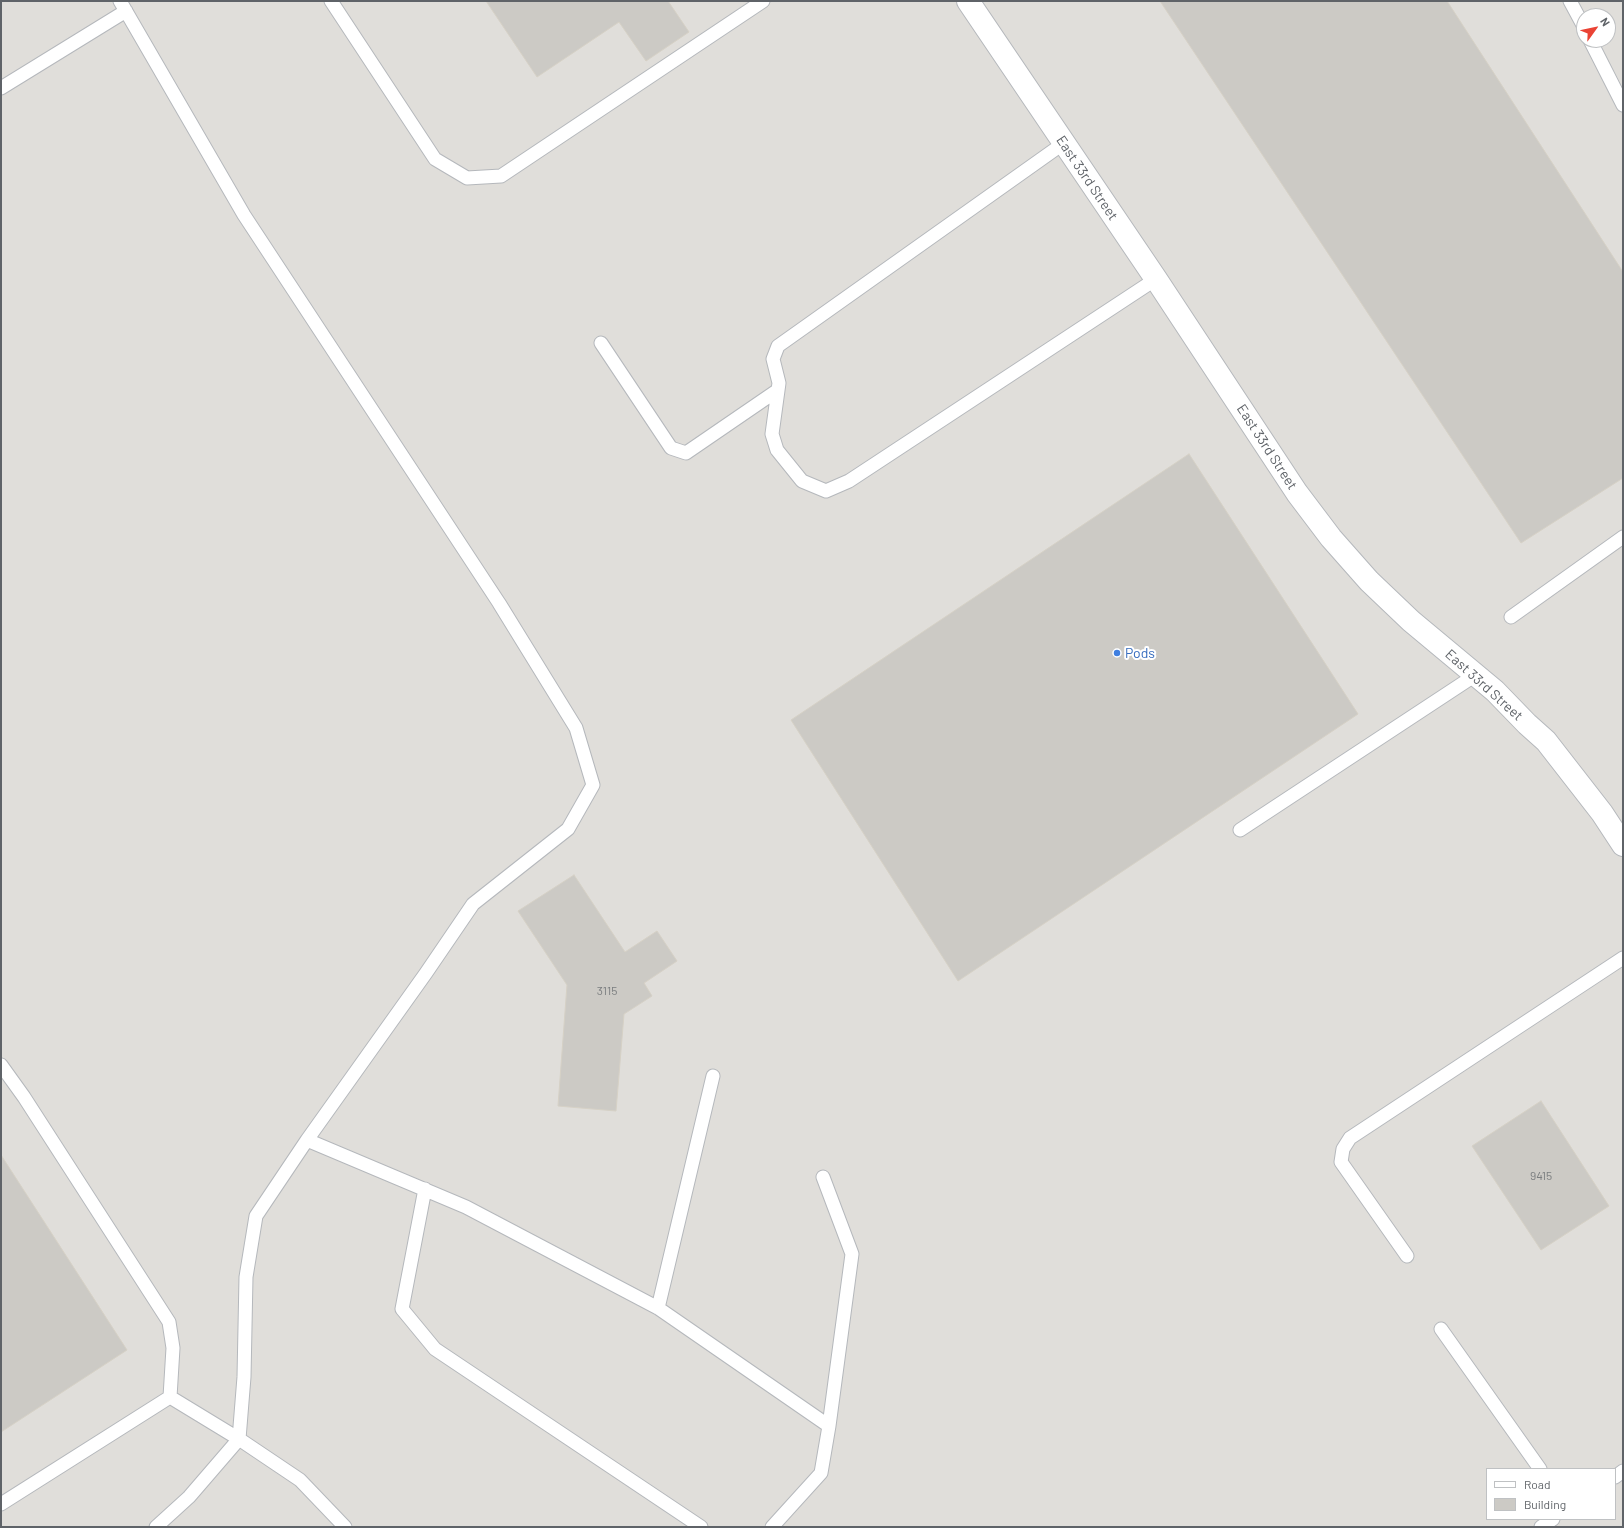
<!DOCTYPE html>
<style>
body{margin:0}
#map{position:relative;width:1624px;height:1528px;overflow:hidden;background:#f1efe8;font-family:Barlow,sans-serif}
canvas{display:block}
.frame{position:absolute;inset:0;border:2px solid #5f6368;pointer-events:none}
.legend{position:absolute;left:1486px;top:1468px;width:130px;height:52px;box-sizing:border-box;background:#fff;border:1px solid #bfc1c3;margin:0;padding:5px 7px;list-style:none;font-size:12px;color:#5f6368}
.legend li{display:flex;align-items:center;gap:8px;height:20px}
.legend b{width:20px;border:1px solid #bfc1c3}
.north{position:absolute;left:1576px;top:8px;width:40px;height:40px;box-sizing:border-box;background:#fff;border:1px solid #bfc1c3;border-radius:50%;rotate:57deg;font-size:11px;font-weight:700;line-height:16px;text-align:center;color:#5f6368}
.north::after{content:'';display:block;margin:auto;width:14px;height:18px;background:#ea4335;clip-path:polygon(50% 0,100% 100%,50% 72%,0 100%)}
</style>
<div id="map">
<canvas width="1624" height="1528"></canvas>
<div class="frame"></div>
<ul class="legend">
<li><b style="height:5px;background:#fff"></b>Road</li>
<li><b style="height:11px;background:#cccac5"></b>Building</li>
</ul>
<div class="north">N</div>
</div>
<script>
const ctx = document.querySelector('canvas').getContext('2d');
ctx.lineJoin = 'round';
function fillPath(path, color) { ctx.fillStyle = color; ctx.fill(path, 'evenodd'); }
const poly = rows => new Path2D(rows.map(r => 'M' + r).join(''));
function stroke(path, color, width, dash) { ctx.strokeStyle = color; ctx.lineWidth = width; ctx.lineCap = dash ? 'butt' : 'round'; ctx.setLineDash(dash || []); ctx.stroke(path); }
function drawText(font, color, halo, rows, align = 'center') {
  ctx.font = font + ' Barlow,sans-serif'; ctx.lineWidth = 4; ctx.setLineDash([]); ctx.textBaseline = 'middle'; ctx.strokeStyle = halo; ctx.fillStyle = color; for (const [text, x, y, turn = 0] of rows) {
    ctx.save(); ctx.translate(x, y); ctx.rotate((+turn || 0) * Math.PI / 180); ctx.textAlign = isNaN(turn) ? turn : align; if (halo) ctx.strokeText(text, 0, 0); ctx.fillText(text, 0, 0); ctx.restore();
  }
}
fillPath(poly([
 [1,1,1623,1,1623,1527,1,1527],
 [1584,16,1608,16,1608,40,1584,40],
 [1487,1469,1615,1469,1615,1519,1487,1519]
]), '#e0deda');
const building = poly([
 [486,1,668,1,689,32,646,61,619,22,537,77,486,1],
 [1160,1,1447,1,1623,272,1623,478,1521,543,1160,1],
 [1189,454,1358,714,958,981,791,720,1189,454],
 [574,875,625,952,657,931,677,961,644,983,652,996,624,1014,616,1111,558,1106,567,985,518,911,574,875],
 [1541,1101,1609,1206,1541,1250,1472,1146,1541,1101],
 [1,1155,127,1350,1,1432,1,1155]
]);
fillPath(building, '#cccac5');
stroke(building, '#d6d1c6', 1);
const lane = poly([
 [331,1,435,159,467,178,501,176,763,1],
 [1570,1,1584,27],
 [1590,40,1623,105],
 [1,88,126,11],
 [1064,143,778,346,773,359,779,383,772,434,777,450,802,481,826,491,849,481,1156,279],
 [601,343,671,448,686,453,778,390],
 [1511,617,1623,537],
 [1240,830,1477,674],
 [1,1065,24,1097,169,1322,173,1348,170,1397],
 [307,1140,466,1207,658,1308,829,1426,852,1254,823,1177],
 [425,1189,402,1309,435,1349,701,1527],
 [1407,1256,1341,1162,1343,1149,1350,1138,1623,958],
 [658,1308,713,1076],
 [1441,1329,1540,1469],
 [1615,1477,1623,1471],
 [1,1504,170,1397,239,1439,244,1377,246,1277,256,1216,307,1140,426,973,473,904,568,829,593,785,576,728,499,603,244,215,120,1],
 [156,1527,189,1497,239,1439,300,1480,345,1527],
 [772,1527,821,1473,829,1426],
 [1541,1527,1553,1519]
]);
const street = poly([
 [968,1,1156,279,1297,493,1331,538,1369,581,1411,621,1495,691,1527,724,1546,741,1602,813,1623,845]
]);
stroke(lane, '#b5b8bc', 15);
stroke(street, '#b5b8bc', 24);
stroke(lane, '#fff', 13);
stroke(street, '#fff', 22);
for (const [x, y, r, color] of [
 [1117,653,4,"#3f7fe0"]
]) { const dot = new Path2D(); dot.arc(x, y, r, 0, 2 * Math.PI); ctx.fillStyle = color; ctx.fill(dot); stroke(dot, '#fff', 1.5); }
drawText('12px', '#7a7d7f', null, [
 ["3115",607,991],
 ["9415",1541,1176]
]);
drawText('14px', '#5f6368', '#fff', [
 ["East 33rd Street",1087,178,56],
 ["East 33rd Street",1267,447,57],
 ["East 33rd Street",1484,685,42]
]);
drawText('14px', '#366cbe', '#fff', [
 ["Pods",1125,653]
], 'left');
</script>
